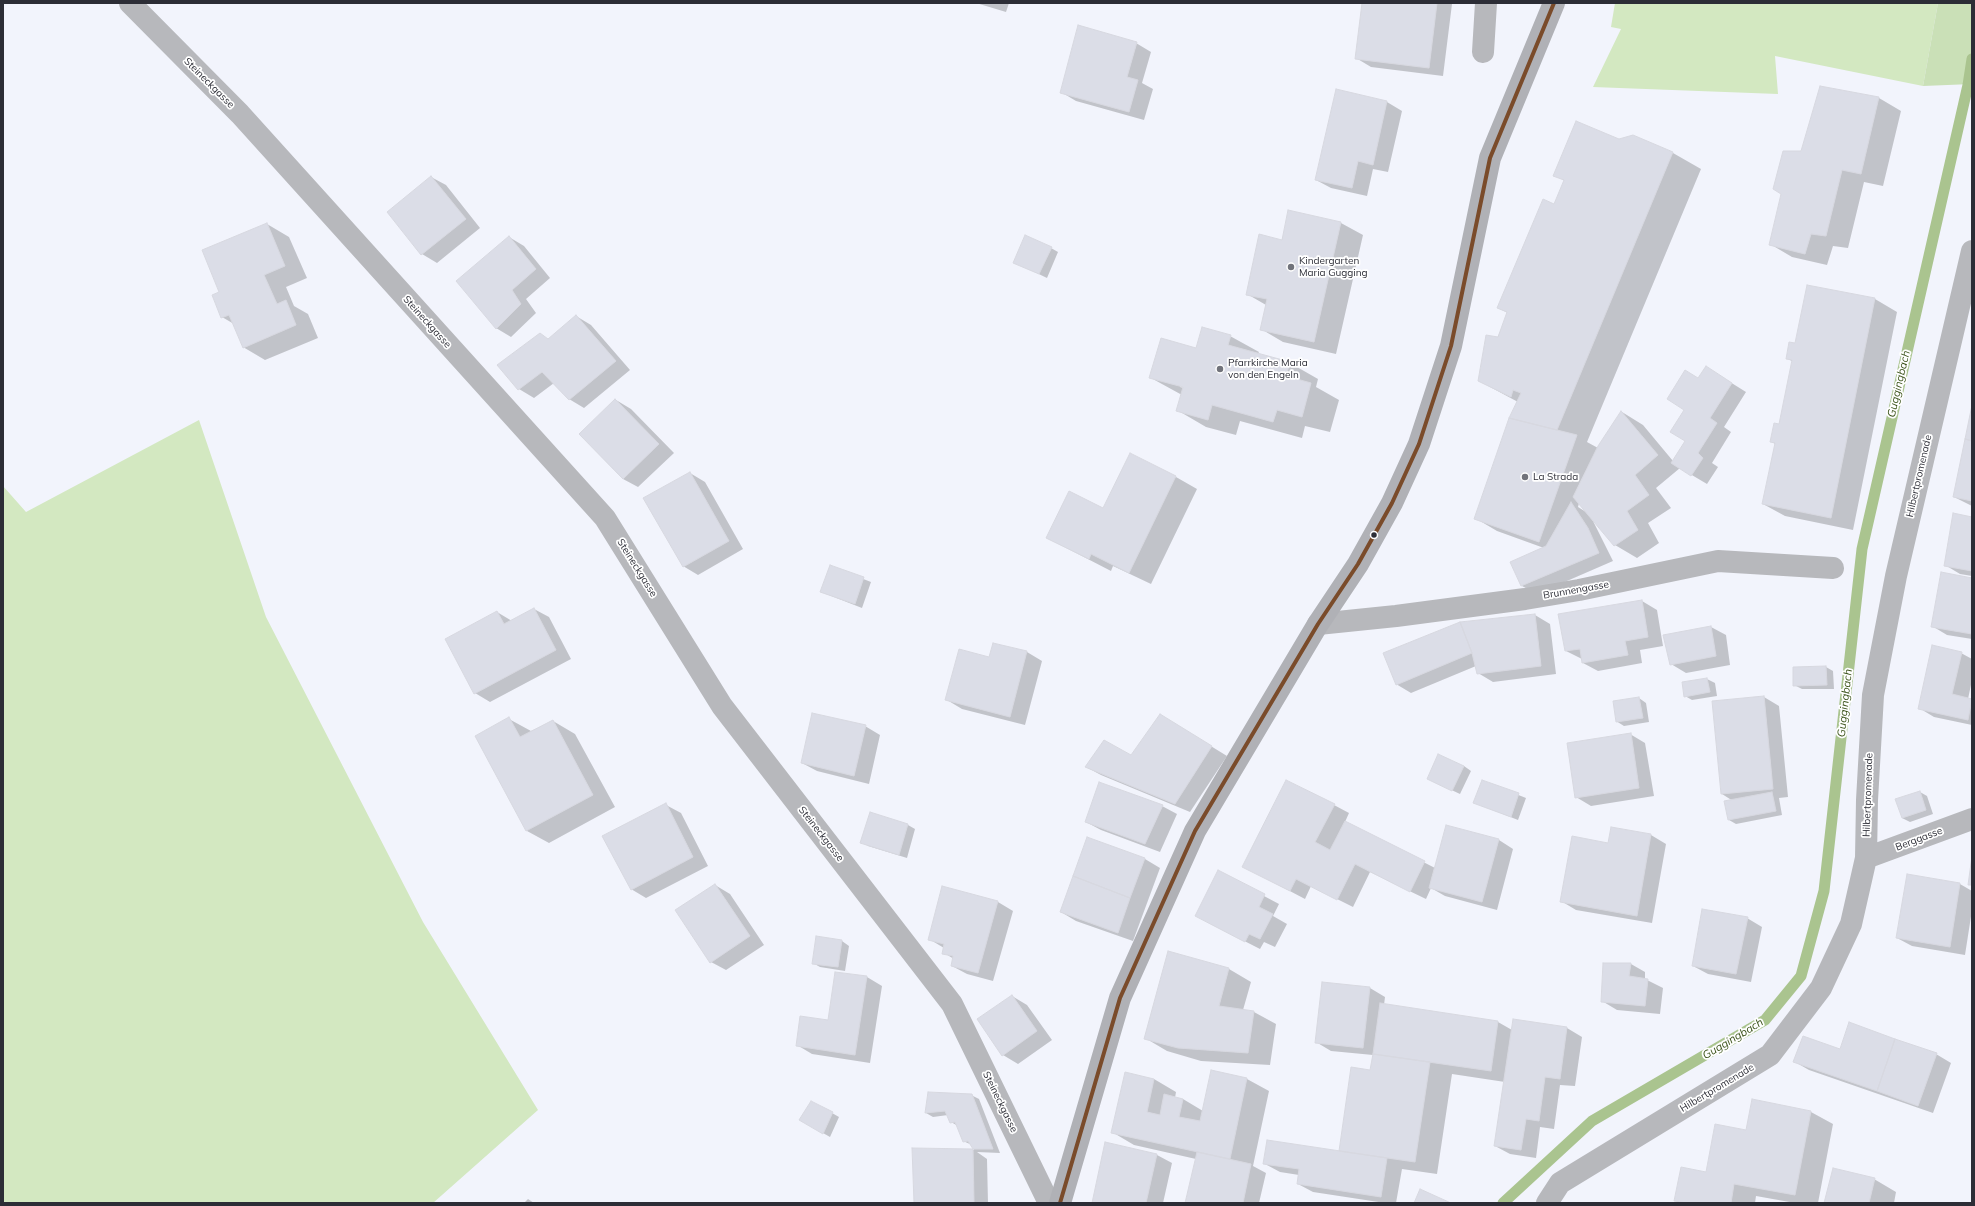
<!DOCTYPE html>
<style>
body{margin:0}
#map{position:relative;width:1975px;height:1206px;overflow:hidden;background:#f2f4fc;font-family:Mulish,sans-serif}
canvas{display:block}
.frame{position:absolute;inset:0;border:4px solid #2c2d36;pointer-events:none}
</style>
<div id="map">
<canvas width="1975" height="1206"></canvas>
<div class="frame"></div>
</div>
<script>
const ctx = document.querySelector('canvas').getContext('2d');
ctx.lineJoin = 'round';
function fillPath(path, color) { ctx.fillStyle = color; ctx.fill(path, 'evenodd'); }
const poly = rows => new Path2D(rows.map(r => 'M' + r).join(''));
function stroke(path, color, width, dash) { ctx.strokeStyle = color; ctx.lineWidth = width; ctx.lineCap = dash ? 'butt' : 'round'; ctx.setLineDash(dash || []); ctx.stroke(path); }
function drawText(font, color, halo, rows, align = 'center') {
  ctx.font = font + ' Mulish,sans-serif'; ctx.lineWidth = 3.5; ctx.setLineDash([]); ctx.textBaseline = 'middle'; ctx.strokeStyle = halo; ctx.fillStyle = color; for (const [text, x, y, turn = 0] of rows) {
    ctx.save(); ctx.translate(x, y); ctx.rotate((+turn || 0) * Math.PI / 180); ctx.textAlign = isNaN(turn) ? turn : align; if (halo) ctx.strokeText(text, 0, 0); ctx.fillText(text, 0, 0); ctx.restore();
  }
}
fillPath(poly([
 [1615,3,1938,3,1923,86,1775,56,1778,94,1593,87,1621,29,1611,27],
 [199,420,266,617,423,922,538,1110,433,1203,3,1203,3,486,26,512]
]), '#d3e8c1');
fillPath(poly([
 [1938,3,1972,3,1972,84,1923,86]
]), '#cae0b7');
fillPath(poly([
 [976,3,1009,3,1006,12],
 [1363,3,1452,4,1443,76,1371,67,1356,58],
 [1136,43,1151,52,1142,83,1153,89,1144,120,1076,101,1061,92],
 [1821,87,1879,98,1901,111,1883,186,1864,182,1848,248,1833,246,1827,265,1792,257,1770,244,1802,152],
 [1337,91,1387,102,1402,111,1388,172,1373,169,1367,196,1331,188,1316,180],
 [1633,136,1673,153,1701,169,1587,442,1598,448,1622,412,1643,425,1673,461,1686,441,1685,410,1698,379,1706,367,1746,392,1724,427,1731,432,1712,463,1718,467,1707,484,1680,468,1656,488,1671,508,1648,523,1659,543,1637,558,1615,545,1591,517,1613,561,1537,594,1522,586,1544,548,1497,531,1475,518,1518,402,1479,381,1508,313,1498,308,1554,205,1565,181,1554,175,1619,140],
 [1579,503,1586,512,1578,507],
 [431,177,446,185,480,228,437,263,422,254,388,212],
 [1289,211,1341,223,1363,235,1336,354,1283,342,1261,329,1266,305,1247,294,1282,241],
 [267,224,289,237,307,278,286,287,294,306,308,314,318,338,265,360,243,347,234,324,222,317,221,293],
 [509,237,524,246,550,278,526,299,536,313,511,337,496,328],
 [1051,248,1058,252,1047,278,1022,266],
 [1875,299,1897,312,1853,530,1785,516,1763,504,1775,444,1771,441,1780,425,1793,362,1787,358,1796,345],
 [576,316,591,325,630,370,584,408,569,399,554,383,534,398,519,389,498,365,549,339],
 [1230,336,1259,352,1258,354,1290,363,1318,379,1316,387,1339,400,1330,432,1305,426,1302,438,1240,421,1236,435,1206,427,1177,410,1182,395,1151,378,1197,349],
 [1180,385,1188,389,1180,387],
 [616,400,631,409,674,453,638,487,623,479,580,434],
 [1972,410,1972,506,1954,497],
 [690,473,705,482,743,549,698,575,683,566],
 [1176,477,1197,489,1151,584,1113,566,1111,571,1047,538,1104,509],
 [1972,518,1972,576,1960,574,1945,565],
 [830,566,871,582,862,608,821,592],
 [1972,579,1972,639,1947,635,1932,626],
 [1642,601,1657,610,1663,646,1640,650,1642,663,1598,671,1583,663,1582,659,1566,651],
 [534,609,549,617,571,659,490,702,475,693,497,612,512,621],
 [1535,615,1550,624,1556,674,1493,682,1478,673,1476,666,1411,693,1396,684],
 [1711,627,1726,635,1730,665,1686,673,1671,664],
 [994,644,1027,652,1042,661,1025,725,962,709,947,700,990,658],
 [1961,653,1972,659,1972,680,1968,699,1972,700,1972,725,1934,717,1919,708],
 [1826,667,1833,671,1834,689,1802,689,1794,685],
 [1707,679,1715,683,1717,696,1692,700,1685,696,1683,683],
 [1764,697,1779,706,1788,797,1779,798,1782,815,1736,824,1729,820,1733,801,1722,794,1714,702],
 [1639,698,1646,703,1649,722,1624,726,1616,721],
 [509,719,531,731,553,721,575,734,615,807,549,843,527,831,476,737],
 [1175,724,1227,756,1190,812,1101,775,1086,767,1132,756],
 [865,726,880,735,869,784,817,771,802,763],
 [1630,734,1645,743,1654,796,1591,806,1576,797],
 [1464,766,1471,771,1460,794,1428,779],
 [1483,781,1526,798,1518,820,1475,803],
 [1920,792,1927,796,1933,814,1910,822,1902,818],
 [666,805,681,813,708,866,646,898,631,889],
 [1334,805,1349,813,1345,822,1435,868,1499,840,1513,849,1497,910,1445,896,1431,888,1426,899,1370,872,1353,907,1311,886,1305,899,1244,867],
 [1162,806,1177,814,1160,852,1101,830,1086,822],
 [870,813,908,825,915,829,907,858,868,846,861,842],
 [1651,835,1666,844,1652,923,1576,910,1561,901,1609,844],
 [1088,838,1145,859,1160,868,1133,941,1076,921,1061,912],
 [1219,872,1279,904,1273,916,1287,924,1275,947,1264,942,1260,949,1211,924],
 [1960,884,1972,891,1972,910,1965,955,1912,946,1897,938],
 [715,885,730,894,764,945,726,970,711,962],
 [998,902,1013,911,993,981,967,974,952,966,954,959,944,953,944,948,929,939],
 [1747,918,1762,927,1751,982,1708,974,1693,966],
 [842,941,849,946,845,971,820,967,813,963],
 [1631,964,1645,972,1645,979,1663,988,1660,1014,1617,1010,1602,1001],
 [1229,969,1251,982,1243,1010,1254,1012,1276,1024,1270,1065,1201,1061,1167,1051,1145,1038],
 [867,977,882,986,870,1063,812,1054,797,1045,828,1022],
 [1323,983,1370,988,1385,997,1384,1005,1498,1022,1512,1030,1514,1020,1567,1028,1582,1037,1575,1086,1560,1085,1554,1129,1540,1127,1536,1158,1510,1154,1495,1146,1505,1082,1452,1074,1437,1174,1402,1169,1396,1203,1385,1203,1313,1192,1298,1184,1299,1175,1280,1172,1265,1164,1344,1153,1371,1071,1373,1055,1331,1051,1316,1042],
 [1012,996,1027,1005,1052,1040,1018,1064,1003,1055],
 [1841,1050,1936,1054,1951,1063,1933,1113,1809,1070,1795,1062],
 [1212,1071,1247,1079,1269,1091,1253,1166,1266,1173,1259,1203,1186,1203,1196,1159,1134,1145,1112,1132,1154,1079,1176,1092,1175,1098,1183,1099,1203,1111],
 [971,1095,979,1099,1000,1153,977,1152,987,1159,988,1203,915,1203,913,1149,974,1150,972,1145,963,1141,958,1126,951,1122,948,1115,933,1117,926,1113],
 [1811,1112,1833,1124,1818,1203,1795,1203,1756,1196,1755,1203,1680,1203,1675,1200,1707,1173,1747,1131],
 [832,1113,839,1117,830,1137,800,1120],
 [1157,1155,1172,1163,1163,1203,1093,1203],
 [1874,1179,1896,1192,1894,1203,1825,1203],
 [528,1199,534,1203,524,1203]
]), '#0003');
stroke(poly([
 [1503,1203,1592,1121,1765,1020,1801,976,1824,891,1862,549,1968,85,1972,59]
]), '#aac48f', 11);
const building = poly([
 [1362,3,1437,3,1429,68,1355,59,1362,3],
 [1078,25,1137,42,1127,77,1138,80,1129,112,1060,93,1078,25],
 [1820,86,1879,97,1861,174,1842,170,1826,236,1811,234,1805,254,1769,245,1781,194,1773,189,1783,151,1801,151,1820,86],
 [1336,89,1387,101,1373,165,1358,161,1352,188,1315,180,1336,89],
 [1576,121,1619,139,1633,135,1673,152,1557,430,1509,418,1521,393,1513,390,1511,397,1478,381,1486,335,1498,337,1507,312,1497,308,1543,199,1554,204,1564,180,1553,176,1576,121],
 [431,176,466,219,421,255,387,212,431,176],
 [1288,210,1341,222,1314,342,1260,330,1267,299,1246,295,1259,234,1282,240,1288,210],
 [267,223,285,266,264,275,277,304,286,300,296,325,243,348,229,315,221,318,212,295,219,292,202,250,267,223],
 [1025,235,1052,247,1039,274,1013,263,1025,235],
 [509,236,536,269,512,290,521,304,496,329,456,281,509,236],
 [1807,285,1875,298,1831,518,1762,504,1775,443,1770,442,1774,423,1779,424,1792,360,1786,359,1789,342,1795,343,1807,285],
 [576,315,616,361,569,400,542,372,518,390,497,365,540,333,548,339,576,315],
 [1202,327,1231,335,1228,345,1290,362,1286,376,1311,383,1302,417,1277,410,1273,422,1212,405,1208,420,1176,411,1183,387,1149,378,1161,338,1196,348,1202,327],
 [1706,366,1732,383,1710,418,1717,423,1698,453,1703,458,1691,476,1671,463,1685,441,1670,432,1684,410,1667,399,1685,370,1698,378,1706,366],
 [615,399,659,444,623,479,579,434,615,399],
 [1972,405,1972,441,1965,439,1972,405],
 [1621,411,1658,455,1635,475,1649,495,1627,511,1638,530,1614,546,1573,497,1598,446,1621,411],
 [1509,418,1577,435,1539,542,1474,519,1509,418],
 [1965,439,1972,441,1972,501,1953,497,1965,439],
 [1130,453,1176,476,1129,573,1091,554,1089,559,1046,538,1069,491,1103,508,1130,453],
 [690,472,729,541,683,567,643,498,690,472],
 [1571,502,1588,528,1599,553,1521,586,1510,562,1546,546,1571,502],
 [1953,513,1972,517,1972,571,1944,566,1953,513],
 [830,565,864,577,855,604,820,592,830,565],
 [1941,572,1972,578,1972,634,1931,627,1941,572],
 [1642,600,1648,637,1625,641,1628,655,1582,663,1580,649,1565,651,1558,614,1642,600],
 [534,608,556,650,474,694,445,639,497,611,504,624,534,608],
 [1535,614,1541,666,1477,674,1472,653,1460,622,1535,614],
 [1460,622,1472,653,1396,685,1383,653,1460,622],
 [1711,626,1716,656,1670,665,1663,635,1711,626],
 [993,643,1027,651,1010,717,945,700,959,649,989,657,993,643],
 [1932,645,1962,652,1952,694,1972,699,1968,720,1918,709,1932,645],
 [1826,666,1827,685,1793,686,1793,667,1826,666],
 [1707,678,1710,692,1684,697,1682,682,1707,678],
 [1764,696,1773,789,1721,794,1712,701,1764,696],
 [1639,697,1643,718,1616,722,1613,701,1639,697],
 [812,713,866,725,854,776,801,763,812,713],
 [1160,714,1212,746,1175,804,1085,767,1104,740,1131,755,1160,714],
 [509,717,520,737,553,720,593,795,526,831,475,736,509,717],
 [1631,733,1639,788,1575,798,1567,743,1631,733],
 [1438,754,1464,766,1452,791,1427,779,1438,754],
 [1286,780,1335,804,1315,842,1330,850,1345,821,1425,861,1410,892,1355,864,1337,900,1296,879,1290,891,1242,867,1286,780],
 [1482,780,1519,793,1511,817,1473,803,1482,780],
 [1099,782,1163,805,1145,844,1085,822,1099,782],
 [1920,791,1926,810,1902,818,1895,799,1920,791],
 [1772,792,1776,811,1728,820,1724,801,1772,792],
 [666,803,693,857,631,890,602,836,666,803],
 [870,812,908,824,899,855,860,843,870,812],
 [1446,825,1499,839,1482,902,1429,888,1446,825],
 [1611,827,1651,834,1637,916,1560,902,1572,836,1608,843,1611,827],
 [1087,837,1145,858,1130,898,1073,876,1087,837],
 [1972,856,1972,885,1968,885,1972,856],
 [1218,870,1265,894,1259,907,1273,914,1260,939,1249,934,1245,942,1195,916,1218,870],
 [1907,874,1960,883,1950,947,1896,938,1907,874],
 [1073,876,1130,898,1118,933,1060,912,1073,876],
 [715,884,750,936,710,963,675,910,715,884],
 [942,886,998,901,978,973,951,966,953,956,942,954,944,944,928,940,942,886],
 [1702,909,1748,917,1736,974,1692,966,1702,909],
 [816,936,842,940,838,967,812,964,816,936],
 [1168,951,1229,968,1219,1006,1254,1011,1248,1053,1178,1048,1144,1039,1168,951],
 [1603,963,1631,963,1629,976,1648,979,1645,1006,1601,1002,1603,963],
 [835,972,867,976,855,1055,796,1046,800,1016,828,1020,835,972],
 [1322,982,1370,987,1363,1048,1315,1043,1322,982],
 [1012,995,1037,1031,1002,1056,977,1019,1012,995],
 [1380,1003,1498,1021,1491,1071,1373,1054,1380,1003],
 [1513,1019,1567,1027,1560,1079,1545,1077,1539,1121,1526,1119,1521,1150,1494,1146,1513,1019],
 [1849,1022,1895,1039,1877,1091,1793,1062,1803,1036,1840,1049,1849,1022],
 [1895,1039,1937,1053,1918,1106,1877,1091,1895,1039],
 [1373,1054,1430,1062,1415,1162,1339,1151,1351,1067,1370,1070,1373,1054],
 [1211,1070,1247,1078,1230,1159,1111,1133,1125,1072,1154,1079,1147,1112,1160,1115,1164,1094,1183,1099,1179,1117,1200,1121,1211,1070],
 [928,1092,972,1094,993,1149,973,1149,968,1141,963,1142,955,1122,950,1123,945,1111,925,1113,928,1092],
 [1752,1099,1811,1111,1795,1195,1734,1184,1731,1203,1686,1203,1674,1201,1681,1167,1706,1172,1715,1124,1746,1130,1752,1099],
 [811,1101,833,1112,823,1134,799,1120,811,1101],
 [1267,1140,1387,1158,1381,1197,1297,1184,1299,1169,1263,1164,1267,1140],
 [1105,1142,1157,1154,1146,1203,1092,1203,1105,1142],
 [912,1148,973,1149,974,1203,914,1203,912,1148],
 [1197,1152,1251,1164,1243,1203,1185,1203,1197,1152],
 [1833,1168,1875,1178,1869,1203,1824,1203,1833,1168],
 [1420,1189,1451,1203,1414,1203,1420,1189]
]);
fillPath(building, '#dbdde7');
stroke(building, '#d7d8e0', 1);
stroke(poly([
 [130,3,240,114,605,518,722,706,952,1004,1049,1203],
 [1483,52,1486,3],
 [1318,624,1396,616,1525,599,1579,590,1718,561,1833,568],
 [1866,858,1972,819],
 [1547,1203,1560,1183,1770,1055,1821,988,1851,924,1866,858,1867,800,1873,695,1896,576,1972,251]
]), '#b7b8bc', 22);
stroke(poly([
 [1060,1203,1120,998,1195,831,1318,624,1358,564,1392,503,1419,444,1451,346,1490,158,1554,3]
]), '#b0b1b6', 22);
stroke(poly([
 [1060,1203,1120,998,1195,831,1318,624,1358,564,1392,503,1419,444,1451,346,1490,158,1554,3]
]), '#7a4b2a', 4);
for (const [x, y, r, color] of [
 [1291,267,4,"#71737b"],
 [1220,369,4,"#71737b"],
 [1525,477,4,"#71737b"],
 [1374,535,3.5,"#2c2d36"]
]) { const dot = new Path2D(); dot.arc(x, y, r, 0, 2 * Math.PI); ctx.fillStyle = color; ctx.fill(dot); stroke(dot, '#fff', 1.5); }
drawText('10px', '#2c2d36', '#fff', [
 ["Steineckgasse",209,83,45],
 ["Steineckgasse",427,322,48],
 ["Hilbertpromenade",1919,476,-77],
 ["Steineckgasse",637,568,58],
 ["Brunnengasse",1576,590,-10],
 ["Hilbertpromenade",1868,795,-88],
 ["Steineckgasse",821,834,52],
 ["Berggasse",1919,839,-21],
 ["Hilbertpromenade",1717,1088,-31],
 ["Steineckgasse",1000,1102,64]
]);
drawText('10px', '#2c2d36', '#fff', [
 ["Kindergarten",1299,261],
 ["Maria Gugging",1299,273],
 ["Pfarrkirche Maria",1228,363],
 ["von den Engeln",1228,375],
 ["La Strada",1533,477]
], 'left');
drawText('italic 11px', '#385017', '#fff', [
 ["Guggingbach",1899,384,-77],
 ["Guggingbach",1845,703,-84],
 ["Guggingbach",1733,1039,-31]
]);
</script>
